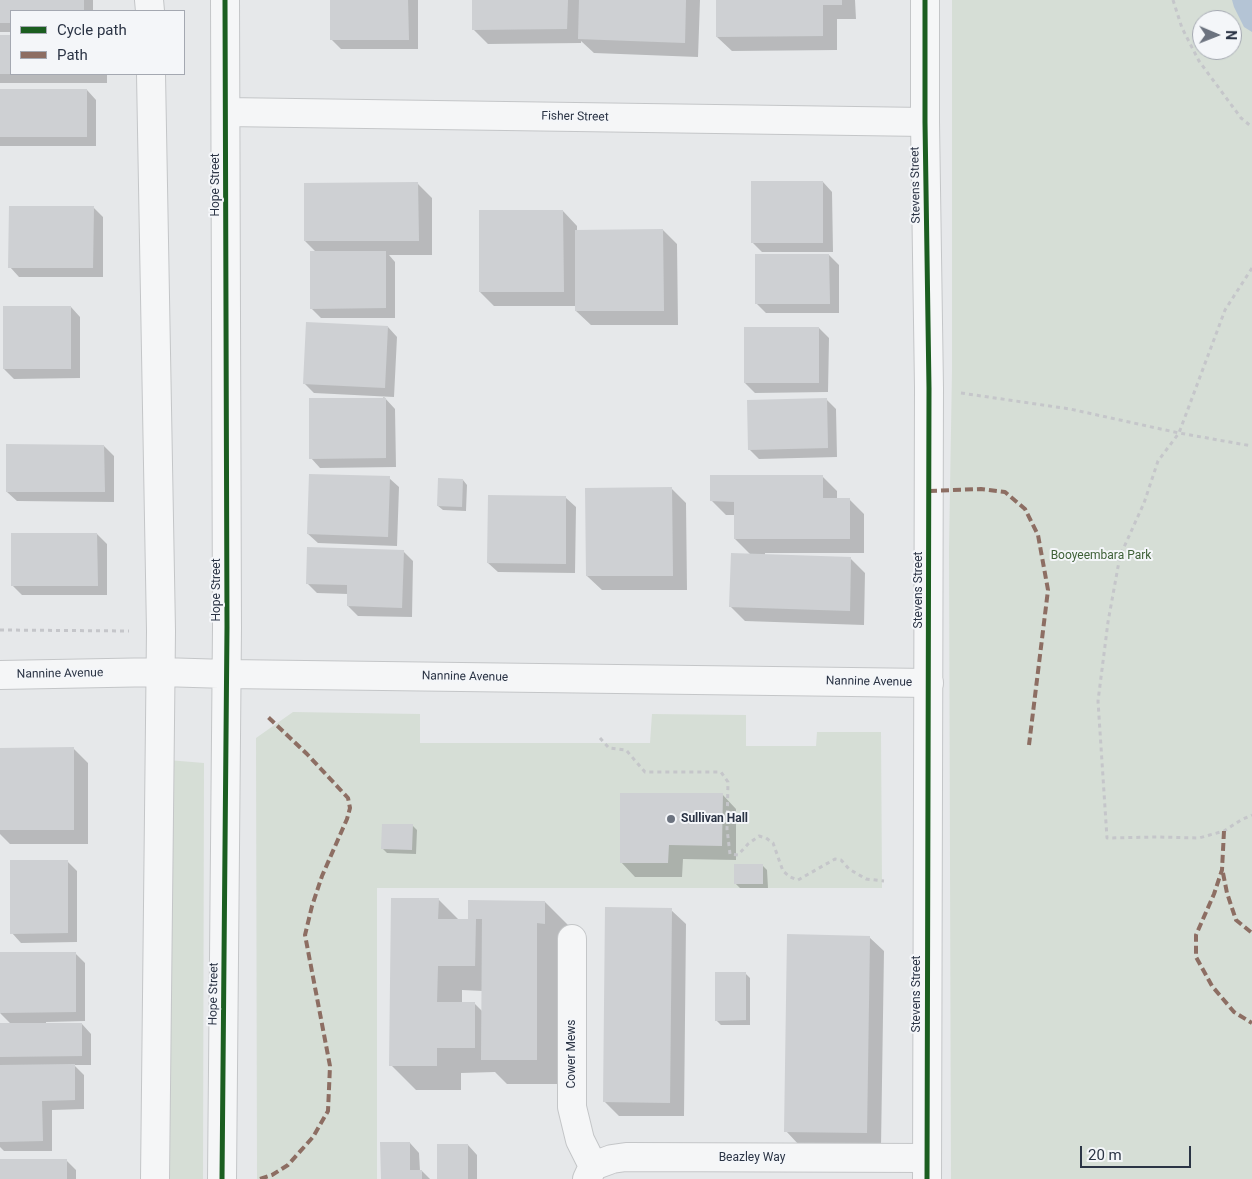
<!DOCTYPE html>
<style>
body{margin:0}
#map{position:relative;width:1252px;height:1179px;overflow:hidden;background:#e6e8ea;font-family:Roboto,sans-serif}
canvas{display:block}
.legend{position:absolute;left:10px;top:10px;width:175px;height:65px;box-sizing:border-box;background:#f4f6f9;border:1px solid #a4a8b1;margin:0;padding:6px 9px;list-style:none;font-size:15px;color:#2b3445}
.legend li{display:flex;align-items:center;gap:10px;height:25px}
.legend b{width:25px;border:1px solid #a4a8b1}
.north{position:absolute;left:1192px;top:10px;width:50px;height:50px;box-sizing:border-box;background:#f4f6f9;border:1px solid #a4a8b1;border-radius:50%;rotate:91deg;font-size:14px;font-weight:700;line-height:20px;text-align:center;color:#2b3445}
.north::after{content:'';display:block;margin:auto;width:18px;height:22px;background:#6c737f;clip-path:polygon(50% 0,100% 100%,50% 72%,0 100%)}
.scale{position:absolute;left:1080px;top:1146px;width:111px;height:22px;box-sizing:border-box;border:2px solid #2b3445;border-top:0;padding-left:6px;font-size:15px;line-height:18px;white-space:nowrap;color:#2b3445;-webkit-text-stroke:4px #f4f6f9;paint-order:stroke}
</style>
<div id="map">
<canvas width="1252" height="1179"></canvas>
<ul class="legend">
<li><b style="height:6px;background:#1b5e20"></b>Cycle path</li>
<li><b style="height:6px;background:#8d6e63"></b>Path</li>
</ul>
<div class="north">N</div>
<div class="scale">20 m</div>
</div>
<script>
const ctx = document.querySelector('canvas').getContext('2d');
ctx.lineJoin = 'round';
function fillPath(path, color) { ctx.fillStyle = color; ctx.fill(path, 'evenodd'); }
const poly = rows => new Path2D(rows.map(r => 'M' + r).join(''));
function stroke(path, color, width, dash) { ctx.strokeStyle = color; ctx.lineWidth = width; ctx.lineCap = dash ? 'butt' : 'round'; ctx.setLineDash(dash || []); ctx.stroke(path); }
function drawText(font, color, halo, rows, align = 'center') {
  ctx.font = font + ' Roboto,sans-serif'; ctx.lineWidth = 4; ctx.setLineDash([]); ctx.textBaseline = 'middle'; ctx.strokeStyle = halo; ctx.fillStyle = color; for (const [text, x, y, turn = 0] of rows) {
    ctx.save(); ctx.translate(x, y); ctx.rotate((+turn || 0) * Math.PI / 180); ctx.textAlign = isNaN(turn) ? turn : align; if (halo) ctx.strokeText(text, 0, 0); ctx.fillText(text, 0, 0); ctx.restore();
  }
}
fillPath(poly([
 [952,0,1252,0,1252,1179,951,1179,949,549,952,371],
 [1202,20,1232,20,1232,50,1202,50],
 [293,712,420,714,420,743,650,743,652,714,746,715,746,746,816,746,817,732,881,732,882,888,377,888,377,1179,257,1179,256,738],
 [168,760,204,763,203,1179,158,1179]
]), '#d6ded6');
fillPath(poly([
 [1232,0,1252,0,1252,32,1244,27,1234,7]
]), '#b4c4d5');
fillPath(poly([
 [0,0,93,0,93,11,11,11,11,32,0,32],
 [331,0,418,0,418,49,341,49,331,39],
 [473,0,700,0,698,57,594,53,581,41,581,43,488,44,473,29],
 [717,0,855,0,856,19,837,19,837,50,732,51,717,37],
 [0,37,11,37,11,74,107,74,107,83,0,83],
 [0,90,87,90,96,100,96,146,0,146],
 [823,182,832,192,833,252,762,252,752,242],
 [418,184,432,198,432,255,389,255,395,262,395,318,321,318,311,308,316,252,305,241],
 [93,207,103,217,103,277,19,277,10,267],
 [563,211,577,226,577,231,663,230,677,244,678,325,591,325,576,311,576,306,494,306,480,292],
 [829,255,839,265,839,313,766,313,756,303],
 [71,307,80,317,80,378,14,379,4,369],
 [388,327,397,337,394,397,314,393,304,383],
 [819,328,829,338,828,392,755,393,745,383],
 [384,397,395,409,396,467,320,468,311,458],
 [826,399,836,409,837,457,759,459,749,449],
 [104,446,114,456,114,502,17,501,7,492],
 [822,476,837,491,837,499,849,499,864,514,864,553,765,553,765,555,851,559,865,573,864,625,745,621,730,606,751,555,735,539,735,515,726,515,712,501],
 [389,478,399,487,397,546,318,543,308,534],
 [463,480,467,485,466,511,443,510,438,506],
 [671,488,686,503,687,590,602,590,587,576],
 [566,498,576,507,575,573,498,572,488,563],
 [97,534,107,544,107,595,22,595,12,585],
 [403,551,413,561,412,617,358,616,348,606,348,594,317,593,307,583],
 [73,748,88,763,88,844,10,844,0,834,0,749],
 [722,794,736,809,736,860,683,859,682,877,635,877,621,862],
 [412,825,417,830,416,854,387,853,383,849],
 [67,861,77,871,77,942,21,943,12,933],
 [763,866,767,870,768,888,740,888,735,883],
 [438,899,459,920,469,920,545,902,570,927,561,1084,507,1084,495,1072,461,1073,461,1090,416,1090,391,1065],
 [462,990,483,991,482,1011,474,1003,462,1003],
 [671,910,686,924,684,1116,619,1116,604,1101],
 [869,937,884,951,881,1147,800,1146,786,1131],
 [75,953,85,963,85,1021,46,1022,46,1024,82,1024,91,1034,91,1065,74,1065,84,1075,84,1109,52,1110,52,1151,4,1151,0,1147,0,1024,11,1024,0,1013,0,954],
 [745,973,750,978,750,1025,721,1025,716,1020],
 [410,1143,419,1153,420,1171,422,1171,430,1179,382,1179],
 [468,1145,477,1155,477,1179,438,1179],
 [66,1160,76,1170,76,1179,0,1179,0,1161]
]), '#0003');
fillPath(poly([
 [0,0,84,0,84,11,11,11,11,23,0,23],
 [330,0,408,0,409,40,330,40],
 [472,0,568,0,567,29,472,30],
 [579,0,686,0,685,43,578,39],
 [716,0,842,0,842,5,823,5,823,36,716,37],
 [0,35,11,35,11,74,0,74],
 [0,89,87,89,87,137,0,137],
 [751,181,823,181,823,243,751,243],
 [418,182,419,241,304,241,304,183],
 [9,206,94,206,93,268,8,268],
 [479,210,563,210,564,292,479,292],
 [663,229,664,311,575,311,575,230],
 [310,251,386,251,386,308,310,309],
 [755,254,829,254,830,304,755,304],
 [3,306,71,306,71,369,3,369],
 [306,322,388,326,385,388,303,384],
 [744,327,819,327,819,383,744,383],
 [309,398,386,398,386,458,309,459],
 [827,398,828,448,748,450,747,400],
 [6,444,104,445,105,492,6,492],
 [309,474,390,476,388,537,307,534],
 [710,475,823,475,823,498,850,498,850,539,734,539,734,502,710,501],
 [438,478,463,479,462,507,437,506],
 [672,487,673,576,586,576,585,488],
 [488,495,566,496,566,564,487,563],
 [11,533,97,533,98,586,11,586],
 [307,547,404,550,402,608,347,606,347,585,306,584],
 [731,553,851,557,850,611,729,607],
 [74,747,74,830,0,830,0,748],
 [620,793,723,793,722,846,669,845,668,863,620,863],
 [382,824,413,824,412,850,381,849],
 [10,860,68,860,68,933,10,934],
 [734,864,763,864,763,884,734,884],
 [391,898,439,898,438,919,468,919,468,900,545,901,545,924,537,923,537,1060,481,1060,482,919,476,919,475,966,438,966,437,1002,475,1002,475,1048,437,1048,437,1066,389,1066],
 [605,907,672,908,670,1103,603,1102],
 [787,934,870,936,867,1133,784,1132],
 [0,952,76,952,76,1012,0,1013],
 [715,972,746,972,746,1020,715,1021],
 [0,1023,82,1023,82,1056,0,1057],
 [75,1064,75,1100,42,1101,43,1141,0,1142,0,1065],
 [380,1142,410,1142,410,1170,422,1170,422,1179,381,1179],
 [437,1144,468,1144,468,1179,437,1179],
 [0,1159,67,1159,67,1179,0,1179]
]), '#ced0d3');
const minor = poly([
 [149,0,150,11],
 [151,74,161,631,155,1179],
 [226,112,925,122],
 [0,675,161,672,227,674,929,683],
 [572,939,572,1107,580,1140,593,1166],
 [222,1179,227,627,225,0],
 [587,1179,593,1166,612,1159,626,1157,927,1158]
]);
const tertiary = poly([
 [925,0,925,122,929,388,927,1179]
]);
stroke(minor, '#c4c6c8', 30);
stroke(tertiary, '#c4c6c8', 30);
stroke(poly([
 [1173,0,1182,28,1199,61,1241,118,1252,127],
 [1252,268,1225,310,1179,433,1158,461,1144,503,1120,556,1108,622,1098,701,1107,838,1157,837,1199,838,1224,831,1241,820,1252,815],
 [961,393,1070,409,1179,433,1252,446],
 [0,630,129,631],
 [600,738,609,748,626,750,645,772,721,772,728,782,727,829,730,854,738,855,748,844,759,836,766,838,773,843,783,871,790,877,798,880,835,859,841,860,849,869,866,879,884,881]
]), '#c5c6ca', 3, [4, 4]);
stroke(minor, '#f5f6f7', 28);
stroke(tertiary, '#f5f6f7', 28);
stroke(poly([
 [929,491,981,489,1005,492,1025,509,1038,535,1048,590,1029,745],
 [1224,831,1222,870,1214,894,1196,935,1196,957,1212,986,1234,1012,1252,1023],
 [1223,873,1227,893,1236,920,1252,933],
 [260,1179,272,1175,288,1165,313,1137,328,1111,330,1066,305,935,312,906,322,876,347,819,350,808,348,798,307,754,267,716]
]), '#8d6e63', 4, [8, 4]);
stroke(poly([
 [925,0,925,122,929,388,927,1179],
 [222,1179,227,627,225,0]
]), '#1b5e20', 5);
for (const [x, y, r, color] of [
 [671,819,5,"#6c737f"]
]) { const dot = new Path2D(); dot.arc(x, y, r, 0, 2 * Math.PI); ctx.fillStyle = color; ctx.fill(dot); stroke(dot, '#f4f6f9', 2); }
drawText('12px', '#2b3445', '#f4f6f9', [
 ["Fisher Street",575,117,1],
 ["Hope Street",216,185,-90],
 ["Stevens Street",916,185,-91],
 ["Hope Street",217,590,-90],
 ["Stevens Street",919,590,-90],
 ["Nannine Avenue",60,674,-1],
 ["Nannine Avenue",465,677,1],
 ["Nannine Avenue",869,682,1],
 ["Hope Street",214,994,-89],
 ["Stevens Street",917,994,-90],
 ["Cower Mews",572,1054,-90],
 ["Beazley Way",752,1158]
]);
drawText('12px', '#3f6138', '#f4f6f9', [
 ["Booyeembara Park",1101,556]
]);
drawText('bold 12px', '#2b3445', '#f4f6f9', [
 ["Sullivan Hall",681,819]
], 'left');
</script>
